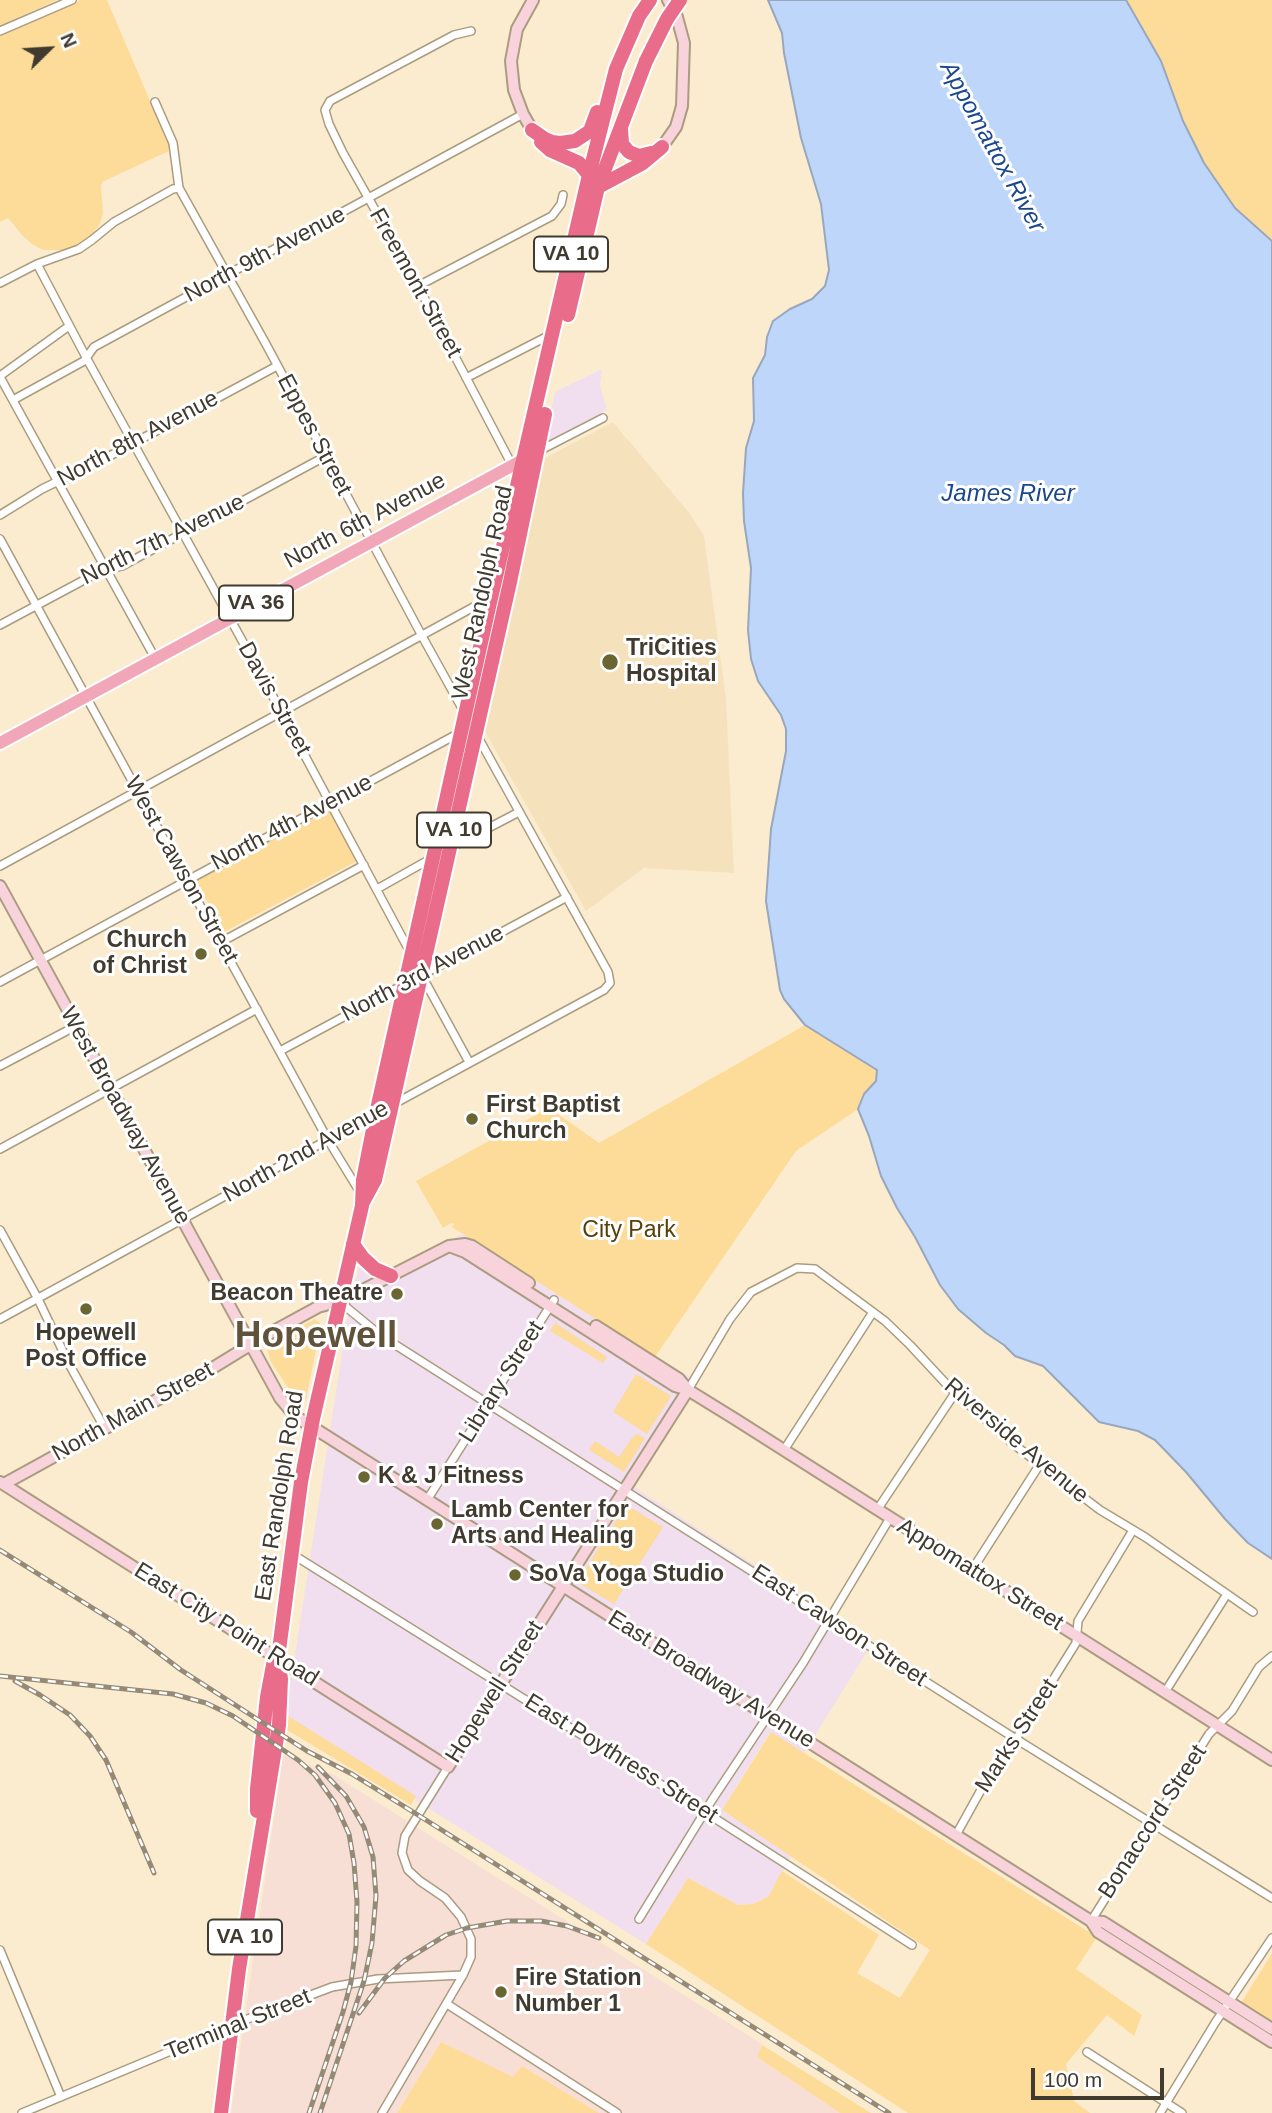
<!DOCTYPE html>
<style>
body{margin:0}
#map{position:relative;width:1272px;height:2113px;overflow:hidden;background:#fceccf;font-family:Helvetica,sans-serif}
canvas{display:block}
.north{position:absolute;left:14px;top:14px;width:70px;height:70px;-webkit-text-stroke:5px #fff;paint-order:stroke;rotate:66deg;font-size:19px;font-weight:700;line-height:28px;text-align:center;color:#403a2f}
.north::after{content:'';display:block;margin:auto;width:24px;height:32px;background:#403a2f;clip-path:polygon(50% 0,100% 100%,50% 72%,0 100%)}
.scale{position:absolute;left:1031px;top:2068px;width:133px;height:32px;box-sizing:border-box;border:4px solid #403a2f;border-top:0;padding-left:9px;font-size:21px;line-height:24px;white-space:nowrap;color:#403a2f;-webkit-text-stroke:5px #fff;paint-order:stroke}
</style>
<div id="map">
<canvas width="1272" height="2113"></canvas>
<div class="north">N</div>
<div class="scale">100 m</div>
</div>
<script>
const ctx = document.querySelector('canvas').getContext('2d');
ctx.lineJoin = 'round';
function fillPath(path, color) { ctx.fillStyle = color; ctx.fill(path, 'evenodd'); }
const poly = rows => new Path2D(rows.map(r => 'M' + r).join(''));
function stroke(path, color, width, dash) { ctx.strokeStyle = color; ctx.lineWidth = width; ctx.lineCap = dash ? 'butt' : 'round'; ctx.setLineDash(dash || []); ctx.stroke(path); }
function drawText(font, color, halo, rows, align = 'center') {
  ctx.font = font + ' Helvetica,sans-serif'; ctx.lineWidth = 6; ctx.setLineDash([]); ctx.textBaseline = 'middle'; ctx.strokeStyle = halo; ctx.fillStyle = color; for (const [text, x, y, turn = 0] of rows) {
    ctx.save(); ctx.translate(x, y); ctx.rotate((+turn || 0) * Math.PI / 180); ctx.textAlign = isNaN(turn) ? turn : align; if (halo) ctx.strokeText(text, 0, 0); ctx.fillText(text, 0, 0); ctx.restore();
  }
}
fillPath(poly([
 [602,369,600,386,607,410,550,440,546,439,545,437,555,392],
 [463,1234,655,1357,699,1382,634,1487,873,1642,804,1753,770,1732,722,1810,791,1856,768,1897,753,1904,738,1905,688,1878,646,1944,285,1719,347,1321,364,1245,370,1257,378,1266,391,1270]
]), '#f1deee');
fillPath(poly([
 [283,1755,334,1775,762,2044,757,2057,840,2113,599,2113,522,2066,513,2078,441,2042,397,2113,231,2113]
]), '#f7dfd5');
fillPath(poly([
 [613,422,691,515,704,536,726,699,734,873,644,868,586,911,483,728,509,624,545,458]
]), '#f5e2bd');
fillPath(poly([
 [0,0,57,0,0,26],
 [80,0,107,0,171,150,102,182,101,187,103,213,100,224,88,240,79,246,66,250,43,250,32,244,22,235,8,218,0,222,0,36],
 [1126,0,1272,0,1272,241,1235,208,1204,163],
 [329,810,357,861,224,932,196,881],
 [805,1025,877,1070,876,1081,864,1094,858,1109,796,1151,655,1357,452,1227,455,1224,451,1223,443,1228,416,1181,549,1108,599,1143],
 [315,1319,321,1324,306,1399,298,1403,271,1362,267,1349,273,1342],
 [555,1323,607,1357,603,1363,550,1331],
 [636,1374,671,1396,647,1434,613,1412],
 [637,1434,645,1438,624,1472,589,1450,595,1441,619,1457,632,1438],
 [626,1505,663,1527,614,1604,577,1582],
 [285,1714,416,1796,411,1805,284,1728],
 [771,1732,1097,1937,1076,1969,1142,2015,1134,2036,1107,2015,1066,2064,1074,2101,1090,2113,908,2113,646,1944,688,1878,738,1905,753,1904,768,1897,782,1871,879,1935,857,1973,900,1998,930,1950,722,1810],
 [1272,1953,1272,2022,1241,2003],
 [441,2042,513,2077,522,2066,599,2113,397,2113],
 [762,2045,871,2113,840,2113,757,2057]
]), '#fddb99');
const water = poly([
 [768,0,1126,0,1161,61,1183,121,1204,163,1235,208,1272,241,1272,1559,1248,1543,1225,1519,1186,1472,1155,1440,1138,1431,1099,1422,1043,1366,1015,1356,1004,1345,986,1333,958,1309,940,1285,915,1237,897,1208,881,1176,869,1136,858,1109,864,1094,876,1081,877,1070,805,1025,784,999,780,990,766,901,771,829,786,751,786,729,781,715,758,681,751,659,748,630,751,568,744,521,743,493,746,448,754,421,753,378,765,355,767,337,773,321,790,309,812,299,825,286,829,270,821,204,801,138,784,53,782,33,768,0]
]);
fillPath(water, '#bed6fa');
stroke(water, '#98a7bd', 2);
const street = poly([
 [0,31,72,0],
 [471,31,454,35,330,101,325,110,329,124,343,153,418,286,512,465],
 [155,102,173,143,179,188,267,346,422,636,608,972,610,983,604,990,392,1105],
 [37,264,87,359,282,713,410,952],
 [0,283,37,264,79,249,92,240,114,222,173,189,179,188],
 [418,286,552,216,561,204,563,195],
 [0,376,69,326],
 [0,377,155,658],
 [466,378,550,335],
 [13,400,84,361,94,347,523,114],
 [537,452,603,418],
 [0,515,42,489,104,459,277,366],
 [0,539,328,1140,361,1194],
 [0,625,99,572,122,566,326,456],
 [452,847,519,812],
 [0,866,490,598],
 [377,889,432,858],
 [221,942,364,865],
 [422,975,567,897],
 [422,976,469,1062],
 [0,982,461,732,475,733],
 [280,1051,403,985],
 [0,1066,76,1026],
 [0,1149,257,1009],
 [0,1230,38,1299,69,1364,104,1427],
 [340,1302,380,1335,523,1426,1016,1739,1272,1898],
 [0,1319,375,1114],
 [688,1390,730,1319,751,1292,797,1268,815,1269,885,1321,910,1345,950,1388,1012,1443,1100,1510,1145,1537,1253,1612],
 [784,1450,873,1312],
 [427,1500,554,1300],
 [877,1510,955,1393],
 [292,1554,705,1812,912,1945],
 [972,1570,1040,1464],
 [1165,1692,1227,1594],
 [956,1835,987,1779,1016,1739,1076,1643,1078,1621,1133,1530],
 [639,1919,712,1800,803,1663,890,1518],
 [1091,1921,1209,1734,1232,1711,1259,1667,1272,1656],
 [0,1950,61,2097],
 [447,2004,617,2113],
 [1087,2052,1182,2113],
 [22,2113,250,2018,332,1987,378,1979,463,1975],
 [382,2113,463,1975,471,1957,471,1939,461,1917,445,1898,420,1881,408,1870,402,1853,405,1836,448,1767],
 [1160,2113,1215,2023,1272,1938]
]);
const secondary = poly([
 [532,130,523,114,514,90,511,61,517,29,533,0],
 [662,147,676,127,682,106,684,43,677,17,668,0],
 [0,886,280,1398,295,1416,1091,1921,1098,1932,1272,2042],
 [449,1246,465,1252,675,1386,688,1390,735,1419,1272,1760],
 [596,1326,679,1379,688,1390],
 [0,1482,448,1767,688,1390],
 [4,1484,193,1380,263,1337,318,1307,339,1301,361,1291,449,1246,465,1244,472,1246,529,1283],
 [1091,1921,1103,1922,1272,2029]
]);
const primary = poly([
 [0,743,530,456]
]);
const highway = poly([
 [621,129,622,144,629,152,639,156,651,153],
 [532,130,545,139,552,142,560,143,575,141,590,131,597,112],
 [541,142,550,150,579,163,589,175],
 [598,187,643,163,662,147],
 [568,315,598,187,646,61],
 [362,1204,375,1180,510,582,545,414],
 [353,1244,363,1258,375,1269,391,1276],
 [257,1811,257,1789,267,1697,273,1665,277,1659],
 [221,2113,239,1969,279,1725,281,1679,278,1658,301,1482,313,1419,362,1206,363,1180,376,1114,489,607,589,175,616,69,639,16,650,0]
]);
stroke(street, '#aa9c80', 10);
stroke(secondary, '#aa9c80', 14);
stroke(primary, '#fff', 16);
stroke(highway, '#fff', 18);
stroke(street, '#fff', 7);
stroke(secondary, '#f9d3dc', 10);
stroke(primary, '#f2a7b9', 12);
stroke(highway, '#ea6c8b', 14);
const rail = poly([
 [0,1550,131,1632,181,1670,257,1719,307,1751,352,1774,418,1815,889,2113],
 [0,1676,173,1694,206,1703,233,1716,298,1760,315,1775,335,1803,349,1834,354,1863,357,1902,356,1946,351,1982,343,2012,309,2113],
 [15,1681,40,1695,70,1715,90,1736,106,1760,154,1873],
 [318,1767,346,1796,364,1827,373,1857,376,1896,372,1943,364,1981,320,2113],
 [359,2013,385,1978,404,1961,446,1935,467,1928,507,1921,541,1921,567,1926,599,1938]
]);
stroke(rail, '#958a77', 5);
stroke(rail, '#fff', 2.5, [8]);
const highwayBridge = poly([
 [646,61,667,19,680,0]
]);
stroke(highwayBridge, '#fff', 18, []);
stroke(highwayBridge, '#ea6c8b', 14);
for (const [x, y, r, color] of [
 [610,662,9,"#6b6532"],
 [201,954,7,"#6b6532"],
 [472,1119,7,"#6b6532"],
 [397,1294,7,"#6b6532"],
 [86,1309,7,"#6b6532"],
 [364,1477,7,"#6b6532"],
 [437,1524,7,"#6b6532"],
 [515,1575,7,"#6b6532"],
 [501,1992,7,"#6b6532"]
]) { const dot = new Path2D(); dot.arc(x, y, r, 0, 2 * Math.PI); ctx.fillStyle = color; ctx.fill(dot); stroke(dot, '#fff', 2.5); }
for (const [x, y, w] of [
 [571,254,74],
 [256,603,74],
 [454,830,74],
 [245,1937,74]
]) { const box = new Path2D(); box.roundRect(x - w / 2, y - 17.5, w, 35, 5); ctx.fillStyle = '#fff'; ctx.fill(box); stroke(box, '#403a2f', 2); }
drawText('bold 21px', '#403a2f', null, [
 ["VA 10",571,254],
 ["VA 36",256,603],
 ["VA 10",454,830],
 ["VA 10",245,1937]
]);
drawText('23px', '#403a2f', '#fff', [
 ["North 9th Avenue",265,255,-28],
 ["Freemont Street",415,283,61],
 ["Eppes Street",314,435,62],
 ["North 8th Avenue",138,439,-28],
 ["North 6th Avenue",365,521,-28],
 ["North 7th Avenue",163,540,-26],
 ["West Randolph Road",483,593,-78],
 ["Davis Street",274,699,61],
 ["North 4th Avenue",292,823,-28],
 ["West Cawson Street",181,870,61],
 ["North 3rd Avenue",423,974,-28],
 ["West Broadway Avenue",125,1116,61],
 ["North 2nd Avenue",306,1152,-29],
 ["Library Street",502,1382,-58],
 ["North Main Street",133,1412,-29],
 ["Riverside Avenue",1016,1441,40],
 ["East Randolph Road",280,1496,-81],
 ["Appomattox Street",980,1575,32],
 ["East City Point Road",226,1625,32],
 ["East Cawson Street",839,1626,33],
 ["East Broadway Avenue",711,1680,32],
 ["Hopewell Street",495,1692,-58],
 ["Marks Street",1017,1736,-57],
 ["East Poythress Street",621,1759,32],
 ["Bonaccord Street",1153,1822,-57],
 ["Terminal Street",238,2025,-22]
]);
drawText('bold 23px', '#403a2f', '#fff', [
 ["TriCities",626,649],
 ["Hospital",626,675],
 ["Church",187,941,"right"],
 ["of Christ",187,967,"right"],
 ["First Baptist",486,1106],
 ["Church",486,1132],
 ["Beacon Theatre",383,1294,"right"],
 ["Hopewell",86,1334,"center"],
 ["Post Office",86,1360,"center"],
 ["K & J Fitness",378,1477],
 ["Lamb Center for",451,1511],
 ["Arts and Healing",451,1537],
 ["SoVa Yoga Studio",529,1575],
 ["Fire Station",515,1979],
 ["Number 1",515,2005]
], 'left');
drawText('23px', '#584007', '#fff', [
 ["City Park",629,1231]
]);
drawText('italic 24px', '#1a478d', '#fff', [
 ["Appomattox River",992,147,61],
 ["James River",1008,494]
]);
drawText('bold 37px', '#605339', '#fff', [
 ["Hopewell",316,1337]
]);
</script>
